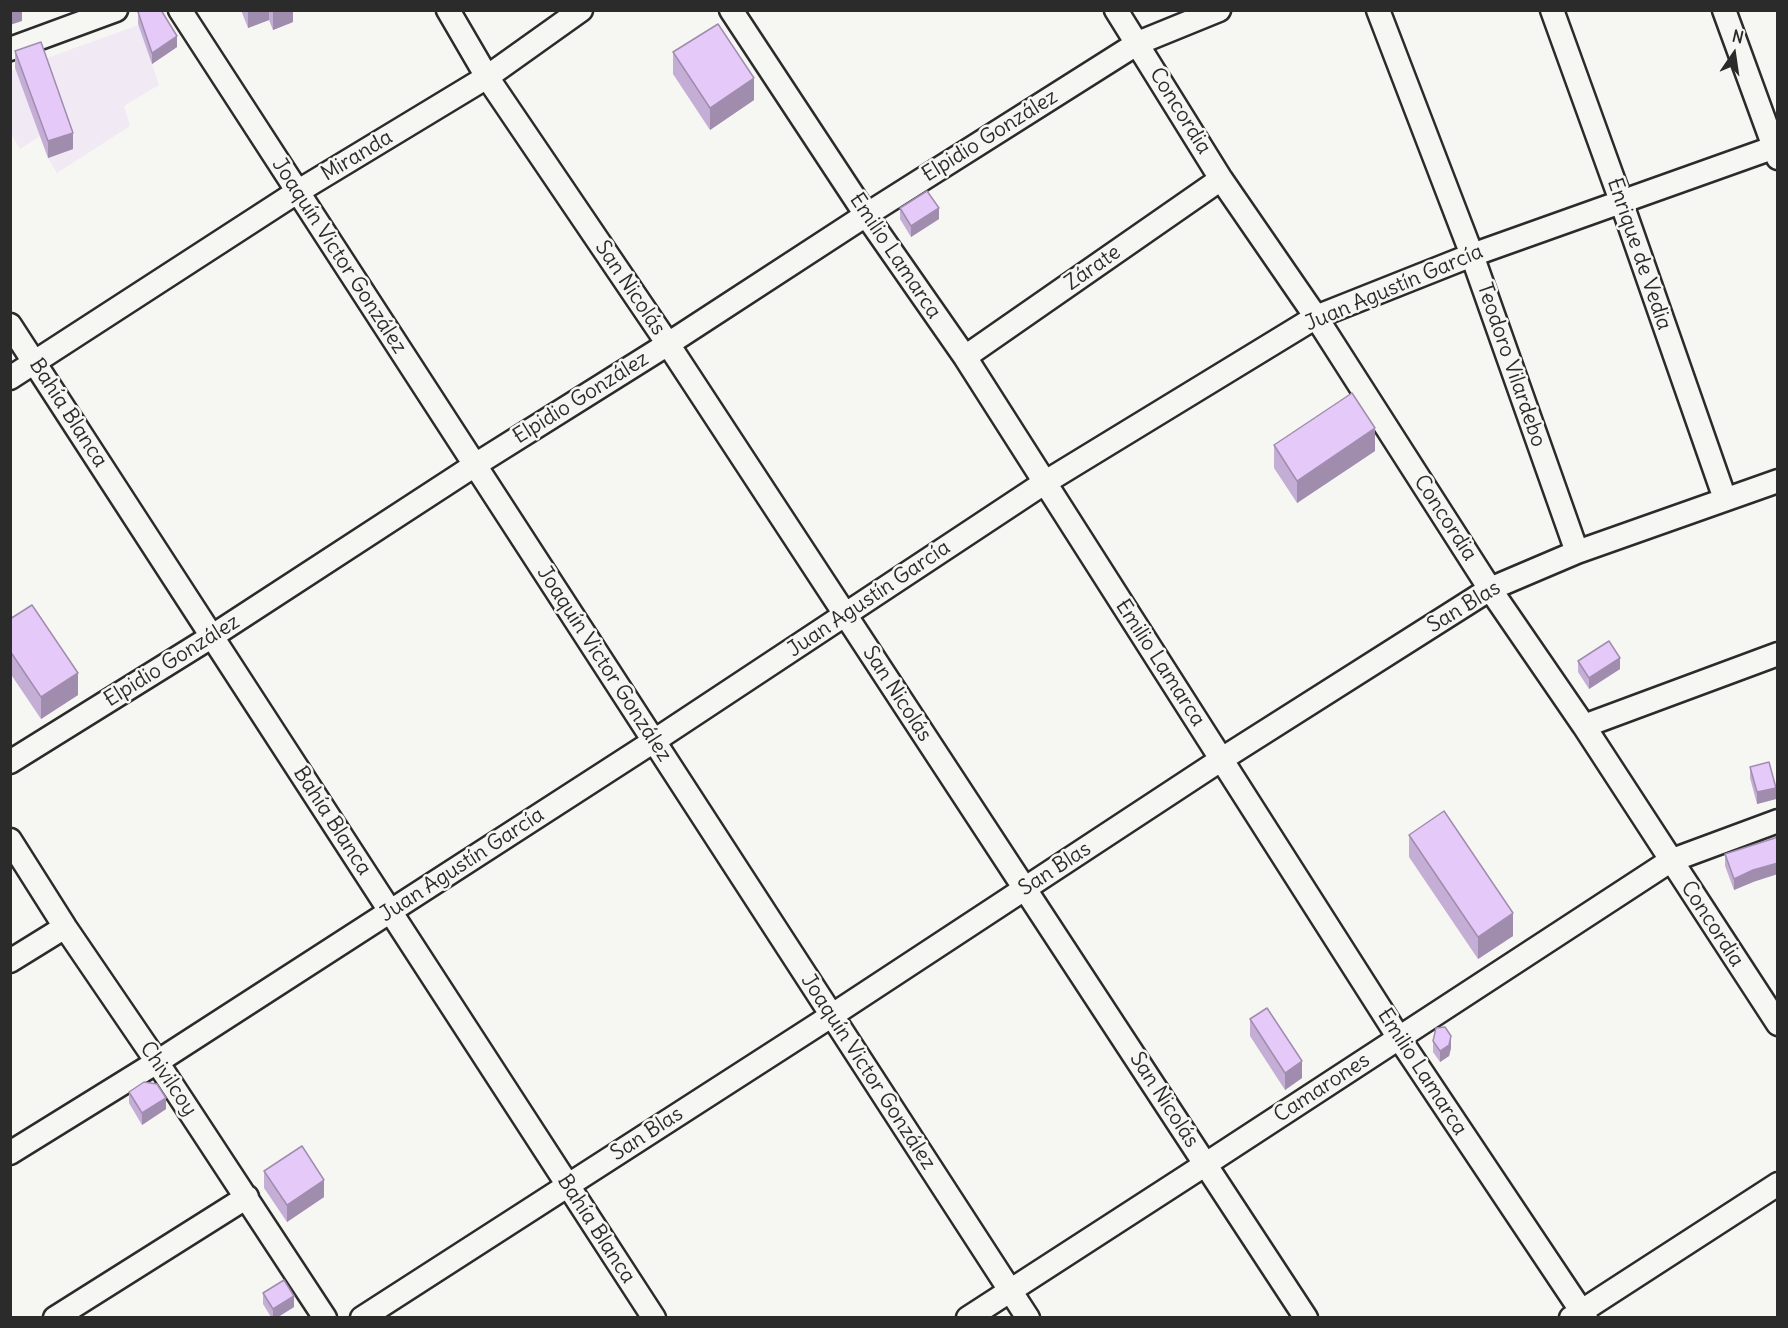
<!DOCTYPE html>
<meta charset="utf-8">
<style>
body{margin:0}
#map{position:relative;width:1788px;height:1328px;overflow:hidden;background:#f6f6f2;font-family:Delius,sans-serif}
canvas{display:block}
.frame{position:absolute;inset:0;border:12px solid #2b2b2b;pointer-events:none}
.north{position:absolute;left:1704px;top:24px;width:60px;height:60px;-webkit-text-stroke:4px #f6f6f2;paint-order:stroke;rotate:13deg;font-size:16px;font-weight:700;line-height:24px;text-align:center;color:#2b2b2b}
.north::after{content:'';display:block;margin:auto;width:21px;height:27px;background:#2b2b2b;clip-path:polygon(50% 0,100% 100%,50% 72%,0 100%)}
</style>
<div id="map">
<canvas width="1788" height="1328"></canvas>
<div class="frame"></div>
<div class="north">N</div>
</div>
<script>
const ctx = document.querySelector('canvas').getContext('2d');
ctx.lineJoin = 'round';
function fillPath(path, color) { ctx.fillStyle = color; ctx.fill(path, 'evenodd'); }
const poly = rows => new Path2D(rows.map(r => 'M' + r).join(''));
function stroke(path, color, width, dash) { ctx.strokeStyle = color; ctx.lineWidth = width; ctx.lineCap = dash ? 'butt' : 'round'; ctx.setLineDash(dash || []); ctx.stroke(path); }
function drawText(font, color, halo, rows, align = 'center') {
  ctx.font = font + ' Delius,sans-serif'; ctx.lineWidth = 5; ctx.setLineDash([]); ctx.textBaseline = 'middle'; ctx.strokeStyle = halo; ctx.fillStyle = color; for (const [text, x, y, turn = 0] of rows) {
    ctx.save(); ctx.translate(x, y); ctx.rotate((+turn || 0) * Math.PI / 180); ctx.textAlign = isNaN(turn) ? turn : align; if (halo) ctx.strokeText(text, 0, 0); ctx.fillText(text, 0, 0); ctx.restore();
  }
}
fillPath(poly([
 [155,19,177,47,152,64,159,85,124,106,130,126,57,173,48,158,40,136,20,149,11,134,11,71]
]), '#f1e9f4');
const minor = poly([
 [180,10,1028,1318],
 [448,10,487,77,668,344,1306,1318],
 [731,10,866,215,965,357,1399,1038,1586,1318],
 [1116,10,1221,179,1316,317,1490,589,1584,726,1778,1024],
 [1378,10,1472,255,1577,552],
 [1552,10,1621,201,1725,499],
 [1724,10,1778,158],
 [10,49,116,10],
 [10,325,654,1318],
 [965,357,1221,179],
 [10,378,297,192,487,77,581,10],
 [1584,726,1778,654],
 [10,762,211,637,475,465,668,344,866,215,1138,43,1219,10],
 [10,840,65,927,157,1062,325,1318],
 [10,961,65,927],
 [10,1153,157,1062,654,741,1044,483,1316,317,1472,255,1778,146],
 [55,1318,247,1197],
 [362,1318,831,1016,1222,759,1490,589,1577,552,1778,481],
 [968,1318,1206,1164,1670,861,1778,821],
 [1571,1318,1778,1184]
]);
stroke(minor, '#2b2b2b', 27);
stroke(minor, '#f6f6f2', 22);
fillPath(poly([
 [241,10,293,10,293,22,273,30,269,20,248,28],
 [138,12,177,47,152,64,138,24],
 [15,51,73,149,48,158,15,68],
 [673,52,754,100,710,130,673,74],
 [900,208,939,219,911,237,900,219],
 [1274,445,1375,451,1297,503,1274,468],
 [10,619,78,695,41,719,10,673],
 [1578,661,1620,669,1589,689,1578,672],
 [1750,767,1776,799,1757,804,1750,778],
 [1409,835,1513,936,1478,959,1409,857],
 [1725,854,1753,882,1734,890,1725,866],
 [1250,1019,1302,1078,1285,1090,1250,1036],
 [1433,1041,1451,1048,1449,1056,1440,1062,1433,1052],
 [129,1092,166,1109,142,1125,129,1103],
 [264,1171,324,1197,287,1222,264,1188],
 [263,1293,294,1307,278,1317,271,1317,263,1304]
]), '#c5aed6');
fillPath(poly([
 [10,10,22,10,22,21,10,25],
 [248,10,269,10,269,20,248,28],
 [275,10,293,10,293,22,273,30,273,11],
 [177,36,177,47,152,64,152,53],
 [754,78,754,100,710,130,710,108],
 [73,133,73,149,48,158,48,141],
 [939,208,939,219,911,237,911,226],
 [1375,428,1375,451,1297,503,1297,481],
 [1620,658,1620,669,1589,689,1589,678],
 [78,673,78,695,41,719,41,697],
 [1776,788,1776,799,1757,804,1757,792],
 [1778,863,1778,874,1753,882,1734,890,1734,879,1753,870],
 [1513,913,1513,936,1478,959,1478,937],
 [1451,1036,1451,1048,1449,1056,1440,1062,1440,1051],
 [1302,1061,1302,1078,1285,1090,1285,1073],
 [166,1098,166,1109,142,1125,142,1113],
 [324,1180,324,1197,287,1222,287,1205],
 [294,1296,294,1307,278,1317,273,1317,273,1309]
]), '#a08dae');
const building = poly([
 [142,10,161,10,177,36,152,53,138,12,142,10],
 [718,24,754,78,710,108,673,52,718,24],
 [41,42,73,133,48,141,15,51,41,42],
 [927,191,939,208,911,226,900,208,927,191],
 [1352,393,1375,428,1297,481,1274,445,1352,393],
 [32,605,78,673,41,697,10,651,10,619,32,605],
 [1609,641,1620,658,1589,678,1578,661,1609,641],
 [1769,762,1776,788,1757,792,1750,767,1769,762],
 [1444,811,1513,913,1478,937,1409,835,1444,811],
 [1778,837,1778,863,1753,870,1734,879,1725,854,1778,837],
 [1267,1008,1302,1061,1285,1073,1250,1019,1267,1008],
 [1445,1027,1451,1036,1449,1045,1440,1051,1433,1041,1436,1028,1445,1027],
 [144,1082,157,1084,166,1098,142,1113,129,1092,144,1082],
 [302,1146,324,1180,287,1205,264,1171,302,1146],
 [284,1280,294,1296,273,1309,263,1293,284,1280]
]);
fillPath(building, '#e5caf9');
stroke(building, '#a08dae', 1.5);
drawText('21px', '#2b2b2b', '#f6f6f2', [
 ["Concordia",1180,111,58],
 ["Elpidio González",990,136,-32],
 ["Miranda",357,156,-31],
 ["Enrique de Vedia",1639,254,71],
 ["Joaquín Victor González",339,256,57],
 ["Emilio Lamarca",895,256,56],
 ["Zárate",1093,268,-35],
 ["San Nicolás",630,288,56],
 ["Juan Agustín García",1394,288,-23],
 ["Teodoro Vilardebo",1511,365,71],
 ["Elpidio González",581,398,-32],
 ["Bahía Blanca",68,413,57],
 ["Concordia",1445,518,57],
 ["Juan Agustín García",869,599,-34],
 ["San Blas",1464,607,-31],
 ["Elpidio González",172,661,-32],
 ["Emilio Lamarca",1160,663,57],
 ["Joaquín Victor González",604,664,57],
 ["San Nicolás",897,694,57],
 ["Bahía Blanca",332,821,57],
 ["Juan Agustín García",462,865,-33],
 ["San Blas",1055,869,-33],
 ["Concordia",1712,924,57],
 ["Joaquín Victor González",868,1072,57],
 ["Emilio Lamarca",1422,1072,57],
 ["Chivilcoy",168,1079,56],
 ["Camarones",1322,1088,-33],
 ["San Nicolás",1164,1100,57],
 ["San Blas",647,1134,-33],
 ["Bahía Blanca",596,1229,57]
]);
</script>
